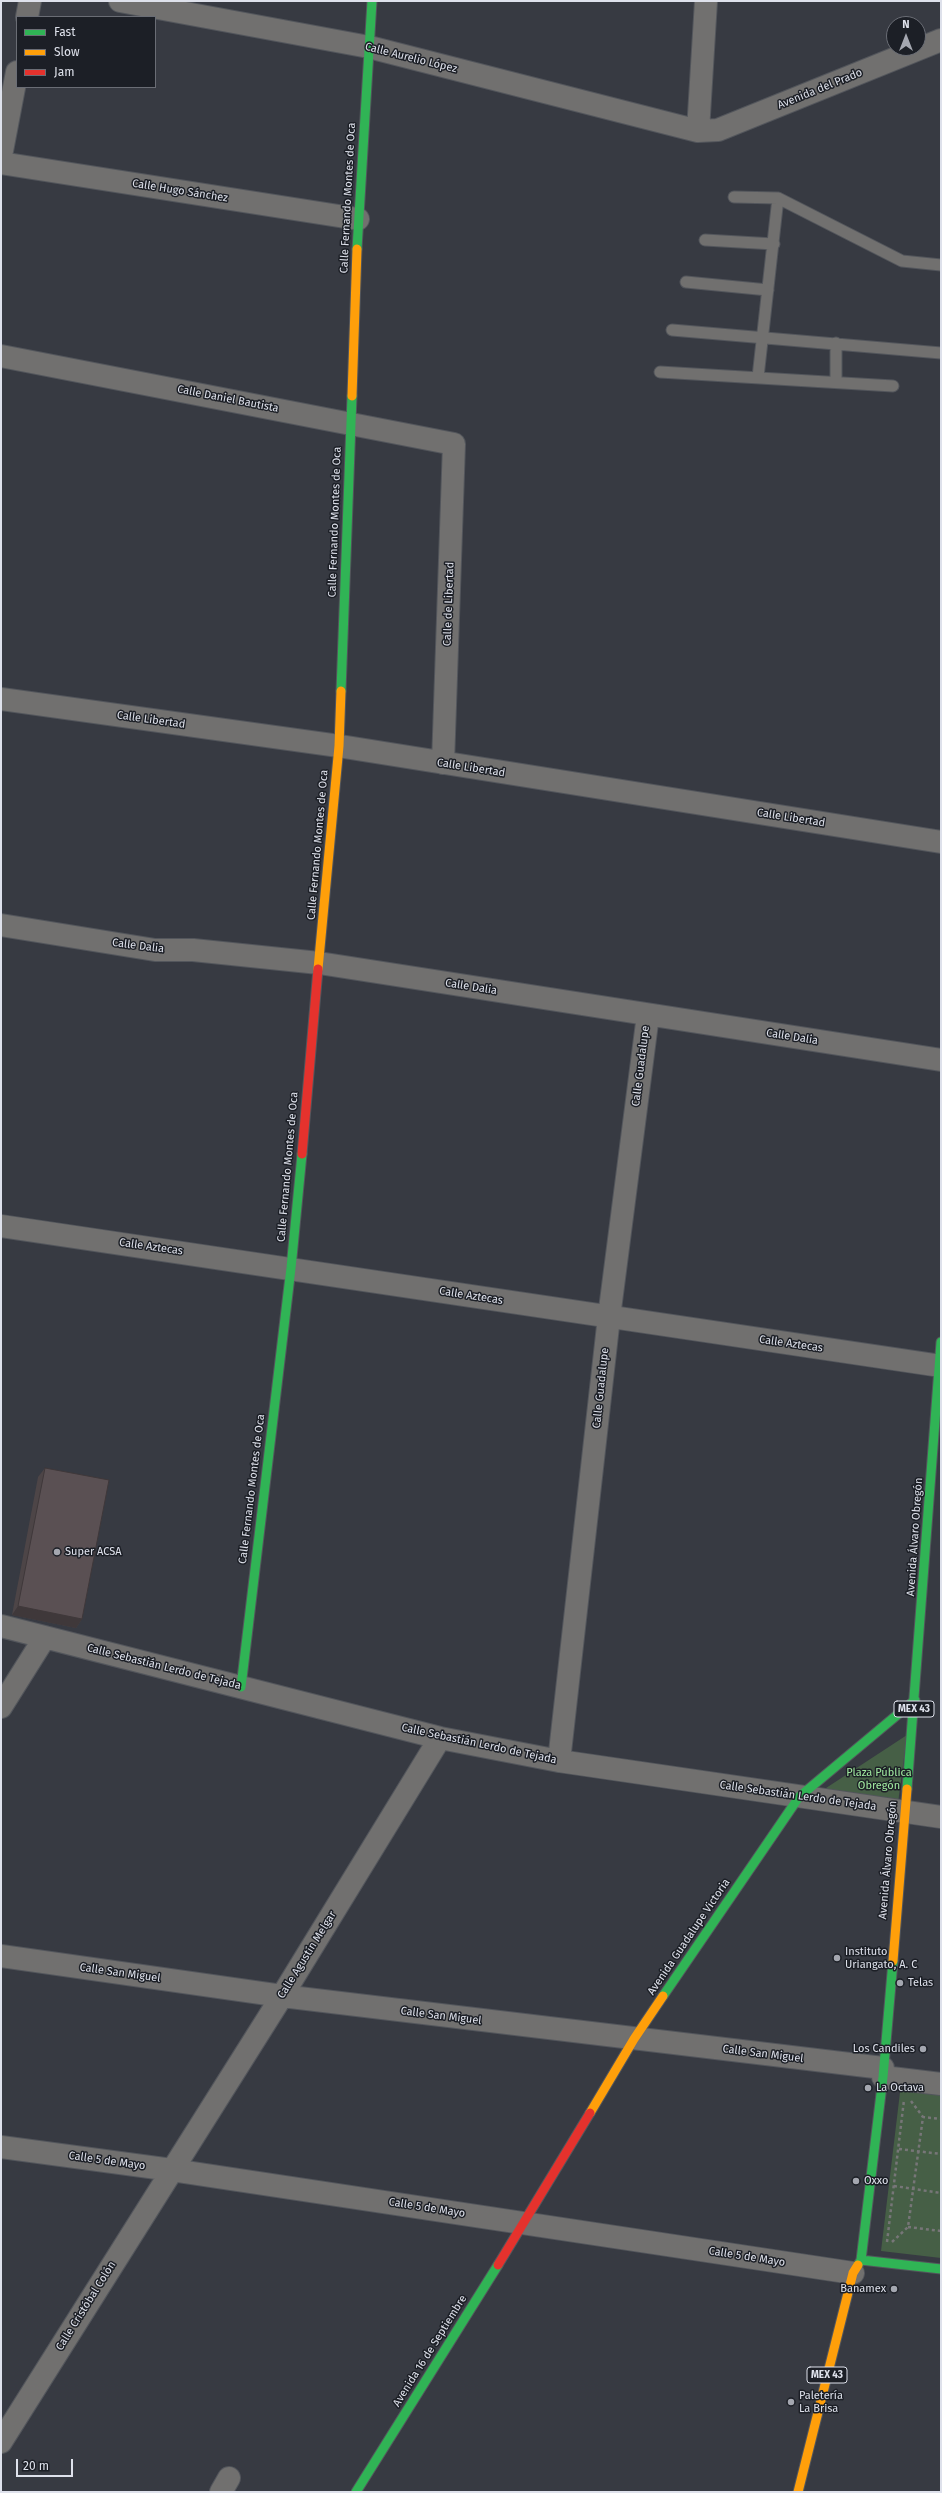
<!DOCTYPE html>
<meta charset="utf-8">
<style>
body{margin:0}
#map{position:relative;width:942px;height:2493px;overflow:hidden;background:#373a42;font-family:"Fira Sans",sans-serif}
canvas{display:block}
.frame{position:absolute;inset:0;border:2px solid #dee1eb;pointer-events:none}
.legend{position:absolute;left:16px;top:16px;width:140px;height:72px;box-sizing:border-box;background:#1c1f26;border:1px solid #6a6d75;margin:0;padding:5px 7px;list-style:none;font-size:12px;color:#dee1eb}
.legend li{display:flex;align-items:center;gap:8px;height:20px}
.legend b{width:20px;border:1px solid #6a6d75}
.north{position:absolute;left:886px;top:16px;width:40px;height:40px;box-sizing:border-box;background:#1c1f26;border:1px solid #6a6d75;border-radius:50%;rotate:0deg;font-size:11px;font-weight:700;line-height:16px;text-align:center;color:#dee1eb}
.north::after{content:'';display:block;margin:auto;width:14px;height:18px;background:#a4a7b0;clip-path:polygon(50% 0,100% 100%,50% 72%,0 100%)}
.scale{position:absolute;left:16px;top:2459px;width:57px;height:18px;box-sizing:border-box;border:2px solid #dee1eb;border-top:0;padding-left:5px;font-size:12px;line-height:14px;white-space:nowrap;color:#dee1eb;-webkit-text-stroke:3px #1c1f26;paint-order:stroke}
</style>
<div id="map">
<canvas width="942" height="2493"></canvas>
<div class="frame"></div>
<ul class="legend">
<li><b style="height:5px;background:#30b455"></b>Fast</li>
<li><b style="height:5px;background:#ff9f0a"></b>Slow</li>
<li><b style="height:5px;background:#e5322d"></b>Jam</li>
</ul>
<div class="north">N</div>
<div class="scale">20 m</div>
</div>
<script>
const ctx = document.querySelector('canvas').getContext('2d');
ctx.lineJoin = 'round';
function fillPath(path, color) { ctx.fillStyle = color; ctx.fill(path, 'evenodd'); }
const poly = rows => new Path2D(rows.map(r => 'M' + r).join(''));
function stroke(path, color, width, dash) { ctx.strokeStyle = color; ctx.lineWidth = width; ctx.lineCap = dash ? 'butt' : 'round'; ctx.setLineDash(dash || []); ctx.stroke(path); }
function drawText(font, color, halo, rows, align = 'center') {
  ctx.font = font + ' "Fira Sans",sans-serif'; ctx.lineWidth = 3; ctx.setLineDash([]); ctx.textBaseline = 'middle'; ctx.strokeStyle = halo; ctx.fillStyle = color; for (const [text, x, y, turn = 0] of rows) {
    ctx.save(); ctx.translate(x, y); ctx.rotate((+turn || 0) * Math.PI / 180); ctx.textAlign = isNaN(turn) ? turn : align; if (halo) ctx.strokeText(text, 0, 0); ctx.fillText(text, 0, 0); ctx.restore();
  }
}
fillPath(poly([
 [907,1735,898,1803,823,1790],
 [901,2084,941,2089,941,2258,881,2251]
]), '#465f46');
const lane = poly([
 [734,197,778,198,902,261,941,265],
 [705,240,774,244],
 [686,282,768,290],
 [672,330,941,353],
 [660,372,893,386],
 [758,377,778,198],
 [836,381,836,343]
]);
const street = poly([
 [120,1,369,47,698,131,718,130,941,40],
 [27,17,30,1],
 [698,131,706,1],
 [1,156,17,72],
 [1,163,358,219],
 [1,356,454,444,443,763],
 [1,699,339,746,941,842],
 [1,925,155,950,193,950,319,963,941,1060],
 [1,1226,941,1366],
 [1,1626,440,1738,559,1761,941,1817],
 [1,1707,45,1637],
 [559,1761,609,1317,648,1015],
 [1,1956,282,1996,883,2068],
 [883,2077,941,2084],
 [1,2147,172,2170,853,2273],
 [1,2442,282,1996,440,1738],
 [221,2492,229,2478]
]);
const fast = poly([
 [357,249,372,1],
 [341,691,352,396],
 [241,1687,291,1268,302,1154],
 [907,1789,941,1342],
 [663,1996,799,1797,915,1700],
 [861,2260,941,2269],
 [858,2265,861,2260,883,2077,893,1961],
 [356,2492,498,2265]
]);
const slow = poly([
 [352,396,357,249],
 [318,969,339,746,341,691],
 [893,1961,907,1789],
 [590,2113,634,2039,663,1996],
 [798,2492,853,2273,858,2265]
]);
const jam = poly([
 [302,1154,318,969],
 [498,2265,590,2113]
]);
stroke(lane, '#53565c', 13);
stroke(street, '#53565c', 24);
stroke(fast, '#53565c', 11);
stroke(slow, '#53565c', 11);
stroke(jam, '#53565c', 11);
stroke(poly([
 [911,2101,923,2117],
 [899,2149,941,2154],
 [894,2186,941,2193],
 [908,2227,941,2231],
 [887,2242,904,2100],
 [892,2242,908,2227,923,2117,941,2119]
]), '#777678', 2.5, [3, 3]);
stroke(lane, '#71706f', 11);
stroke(street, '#71706f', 22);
stroke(fast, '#30b455', 9);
stroke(slow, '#ff9f0a', 9);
stroke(jam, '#e5322d', 9);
fillPath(poly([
 [45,1468,82,1619,76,1628,12,1615,38,1477]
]), '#4d4547');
fillPath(poly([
 [18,1606,82,1619,76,1628,12,1615]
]), '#3f383a');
const building = poly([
 [45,1468,109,1480,82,1619,18,1606,45,1468]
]);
fillPath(building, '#5a5053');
stroke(building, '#3f383a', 1);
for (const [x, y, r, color] of [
 [57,1552,4,"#a4a7b0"],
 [837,1958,4,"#a4a7b0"],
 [900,1983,4,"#a4a7b0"],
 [923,2049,4,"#a4a7b0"],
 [868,2088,4,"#a4a7b0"],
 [856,2181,4,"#a4a7b0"],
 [894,2289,4,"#a4a7b0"],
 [791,2402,4,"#a4a7b0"]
]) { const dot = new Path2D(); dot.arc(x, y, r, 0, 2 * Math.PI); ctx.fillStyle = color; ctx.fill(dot); stroke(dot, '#1c1f26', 1.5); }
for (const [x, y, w] of [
 [914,1709,40],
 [827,2375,40]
]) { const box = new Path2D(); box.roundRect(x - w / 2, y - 8, w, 16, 3); ctx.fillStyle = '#1c1f26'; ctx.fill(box); stroke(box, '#dee1eb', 1); }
drawText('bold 10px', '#dee1eb', null, [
 ["MEX 43",914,1709],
 ["MEX 43",827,2375]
]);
drawText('11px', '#dee1eb', '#1c1f26', [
 ["Calle Aurelio López",411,58,14],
 ["Avenida del Prado",820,89,-22],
 ["Calle Hugo Sánchez",180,191,9],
 ["Calle Fernando Montes de Oca",348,198,-87],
 ["Calle Daniel Bautista",228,399,11],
 ["Calle Fernando Montes de Oca",335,522,-88],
 ["Calle de Libertad",449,604,-88],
 ["Calle Libertad",151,720,8],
 ["Calle Libertad",471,768,9],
 ["Calle Libertad",791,818,9],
 ["Calle Fernando Montes de Oca",318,845,-85],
 ["Calle Dalia",138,946,7],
 ["Calle Dalia",471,987,9],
 ["Calle Dalia",792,1037,9],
 ["Calle Guadalupe",641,1066,-83],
 ["Calle Fernando Montes de Oca",288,1167,-85],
 ["Calle Aztecas",151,1247,8],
 ["Calle Aztecas",471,1296,9],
 ["Calle Aztecas",791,1344,8],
 ["Calle Guadalupe",601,1388,-84],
 ["Calle Fernando Montes de Oca",252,1489,-83],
 ["Avenida Álvaro Obregón",915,1537,-86],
 ["Calle Sebastián Lerdo de Tejada",164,1667,14],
 ["Calle Sebastián Lerdo de Tejada",479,1744,12],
 ["Calle Sebastián Lerdo de Tejada",798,1796,8],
 ["Avenida Álvaro Obregón",888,1860,-85],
 ["Avenida Guadalupe Victoria",689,1937,-56],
 ["Calle Agustín Melgar",307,1955,-58],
 ["Calle San Miguel",120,1973,8],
 ["Calle San Miguel",441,2016,7],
 ["Calle San Miguel",763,2054,7],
 ["Calle 5 de Mayo",107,2161,8],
 ["Calle 5 de Mayo",427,2208,9],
 ["Calle 5 de Mayo",747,2257,9],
 ["Calle Cristóbal Colón",86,2306,-58],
 ["Avenida 16 de Septiembre",430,2351,-58]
]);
drawText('11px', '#dee1eb', '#1c1f26', [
 ["Super ACSA",65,1552],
 ["Instituto",845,1952],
 ["Uriangato, A. C",845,1965],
 ["Telas",908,1983],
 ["Los Candiles",915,2049,"right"],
 ["La Octava",876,2088],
 ["Oxxo",864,2181],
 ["Banamex",886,2289,"right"],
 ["Paletería",799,2396],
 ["La Brisa",799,2409]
], 'left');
drawText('11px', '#a1eaa0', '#1c1f26', [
 ["Plaza Pública",879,1773],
 ["Obregón",879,1786]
]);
</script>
